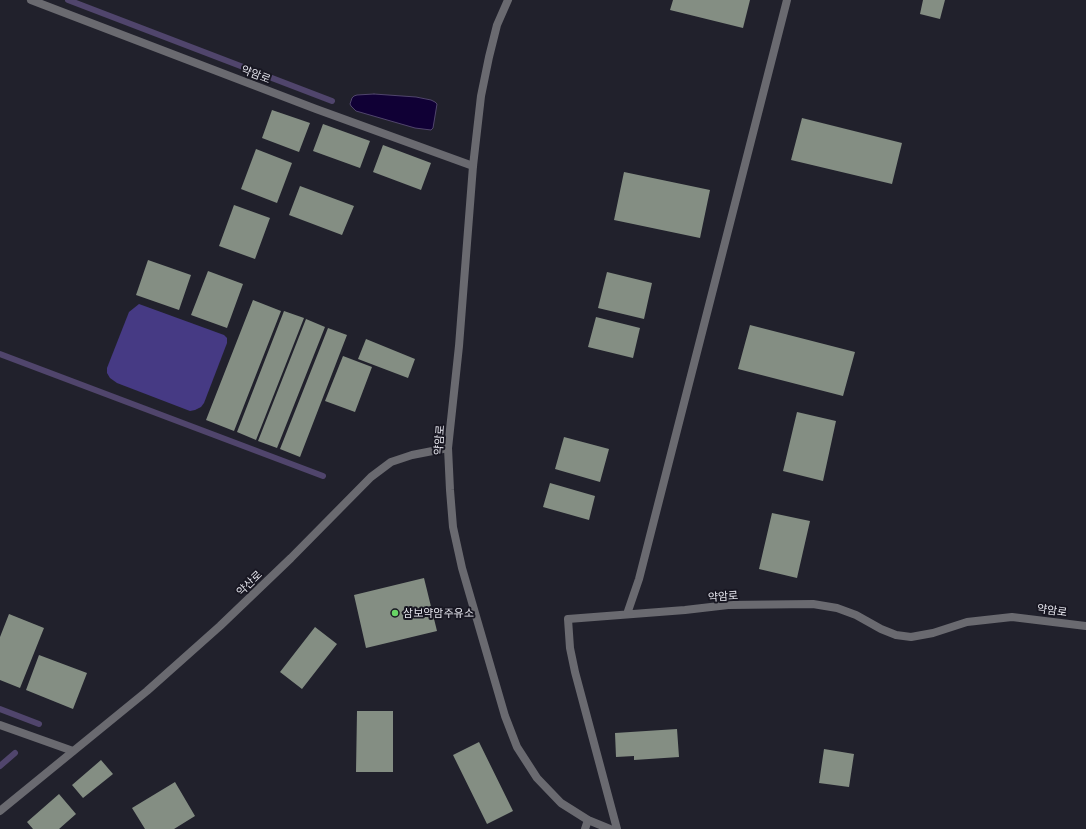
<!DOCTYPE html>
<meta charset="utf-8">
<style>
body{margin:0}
canvas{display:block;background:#21212c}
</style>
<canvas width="1086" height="829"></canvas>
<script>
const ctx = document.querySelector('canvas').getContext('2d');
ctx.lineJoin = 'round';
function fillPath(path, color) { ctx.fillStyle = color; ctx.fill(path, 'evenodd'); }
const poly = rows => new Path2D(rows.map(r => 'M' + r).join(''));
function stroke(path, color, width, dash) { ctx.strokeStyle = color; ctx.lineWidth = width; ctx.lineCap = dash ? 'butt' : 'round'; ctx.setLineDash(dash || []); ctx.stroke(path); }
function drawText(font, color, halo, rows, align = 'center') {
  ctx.font = font + ' Georgia,"Noto Sans KR",serif'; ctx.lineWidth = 4; ctx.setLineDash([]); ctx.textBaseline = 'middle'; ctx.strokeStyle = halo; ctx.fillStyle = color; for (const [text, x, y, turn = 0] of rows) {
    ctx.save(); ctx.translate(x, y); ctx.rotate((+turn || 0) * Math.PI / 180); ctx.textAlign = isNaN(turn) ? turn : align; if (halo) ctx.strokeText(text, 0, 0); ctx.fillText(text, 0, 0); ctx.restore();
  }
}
fillPath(poly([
 [139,304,224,335,227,338,227,343,204,403,201,407,195,410,190,411,117,383,110,378,107,373,107,368,129,312]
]), '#463a84');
const water = poly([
 [374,94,416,97,431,100,435,102,437,104,433,128,431,130,415,128,356,111,351,106,350,104,352,98,354,96,357,95,374,94]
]);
fillPath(water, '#100035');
stroke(water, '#50456c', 1);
stroke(poly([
 [68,0,332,101],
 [0,354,323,476],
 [0,709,39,724],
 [0,766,15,753]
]), '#50456c', 6);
fillPath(poly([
 [673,0,750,0,743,28,670,10],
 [923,0,945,0,940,19,920,14],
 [272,110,310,123,299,152,262,138],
 [802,118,902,143,892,184,791,160],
 [323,124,370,141,360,168,313,151],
 [383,145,431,163,421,190,373,172],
 [256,149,292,163,277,203,241,189],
 [624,172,710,190,700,238,614,220],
 [300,186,354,206,342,235,289,215],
 [234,205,270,218,255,259,219,246],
 [148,260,191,275,179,310,136,295],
 [208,271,243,284,227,328,191,315],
 [607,272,652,283,644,319,598,308],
 [253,300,281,311,234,431,206,420],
 [284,311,304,318,256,440,237,432],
 [596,317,640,328,633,358,588,347],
 [306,319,325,327,277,448,258,441],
 [750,325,855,352,843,396,738,369],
 [328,328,347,335,300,457,280,449],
 [366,339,415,359,408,378,358,359],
 [343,356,372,367,355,412,325,401],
 [797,412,836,421,823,481,783,471],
 [564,437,609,449,600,482,555,469],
 [550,483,595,496,589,520,543,507],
 [772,513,810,521,797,578,759,569],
 [424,578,437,631,366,648,354,595],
 [9,614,44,628,20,688,0,680,0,637],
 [315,627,337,644,302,689,280,672],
 [39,655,87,673,73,709,26,690],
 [357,711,393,711,393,772,356,772],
 [677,729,679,757,634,760,634,756,616,757,615,733],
 [479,742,513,811,487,824,453,755],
 [824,749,854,754,849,787,819,783],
 [101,760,113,774,83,798,72,785],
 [175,782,195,816,174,829,145,829,132,808],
 [59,794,76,814,59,829,33,829,27,822]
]), '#848e83');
stroke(poly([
 [31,0,316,109,473,166],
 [0,725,73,751],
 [585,829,588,820]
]), '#6a6a70', 8);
stroke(poly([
 [627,614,639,579,787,0],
 [0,811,147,691,220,626,291,558,371,477,391,462,412,455,448,448],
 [617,829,575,672,570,648,568,619,685,610,728,605,813,604,837,608,856,615,881,629,896,635,911,637,933,633,967,622,1012,617,1086,626]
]), '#6a6a70', 8);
stroke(poly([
 [508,0,497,25,489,57,481,96,473,166,459,346,448,448,450,490,453,527,462,568,505,716,517,747,537,778,561,803,588,820,610,829]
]), '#6a6a70', 8);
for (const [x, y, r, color] of [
 [395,613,4,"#68d465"]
]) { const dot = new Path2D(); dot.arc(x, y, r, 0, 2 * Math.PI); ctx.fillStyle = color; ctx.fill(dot); stroke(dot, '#181722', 1.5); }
drawText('11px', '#e6e6ee', '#181722', [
 ["약암로",256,74,21],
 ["약암로",439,440,-86],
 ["약산로",249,583,-44],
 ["약암로",723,596,-4],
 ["약암로",1052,610,8]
]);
drawText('11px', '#e6e6ee', '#181722', [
 ["삼보약암주유소",403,613]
], 'left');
</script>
